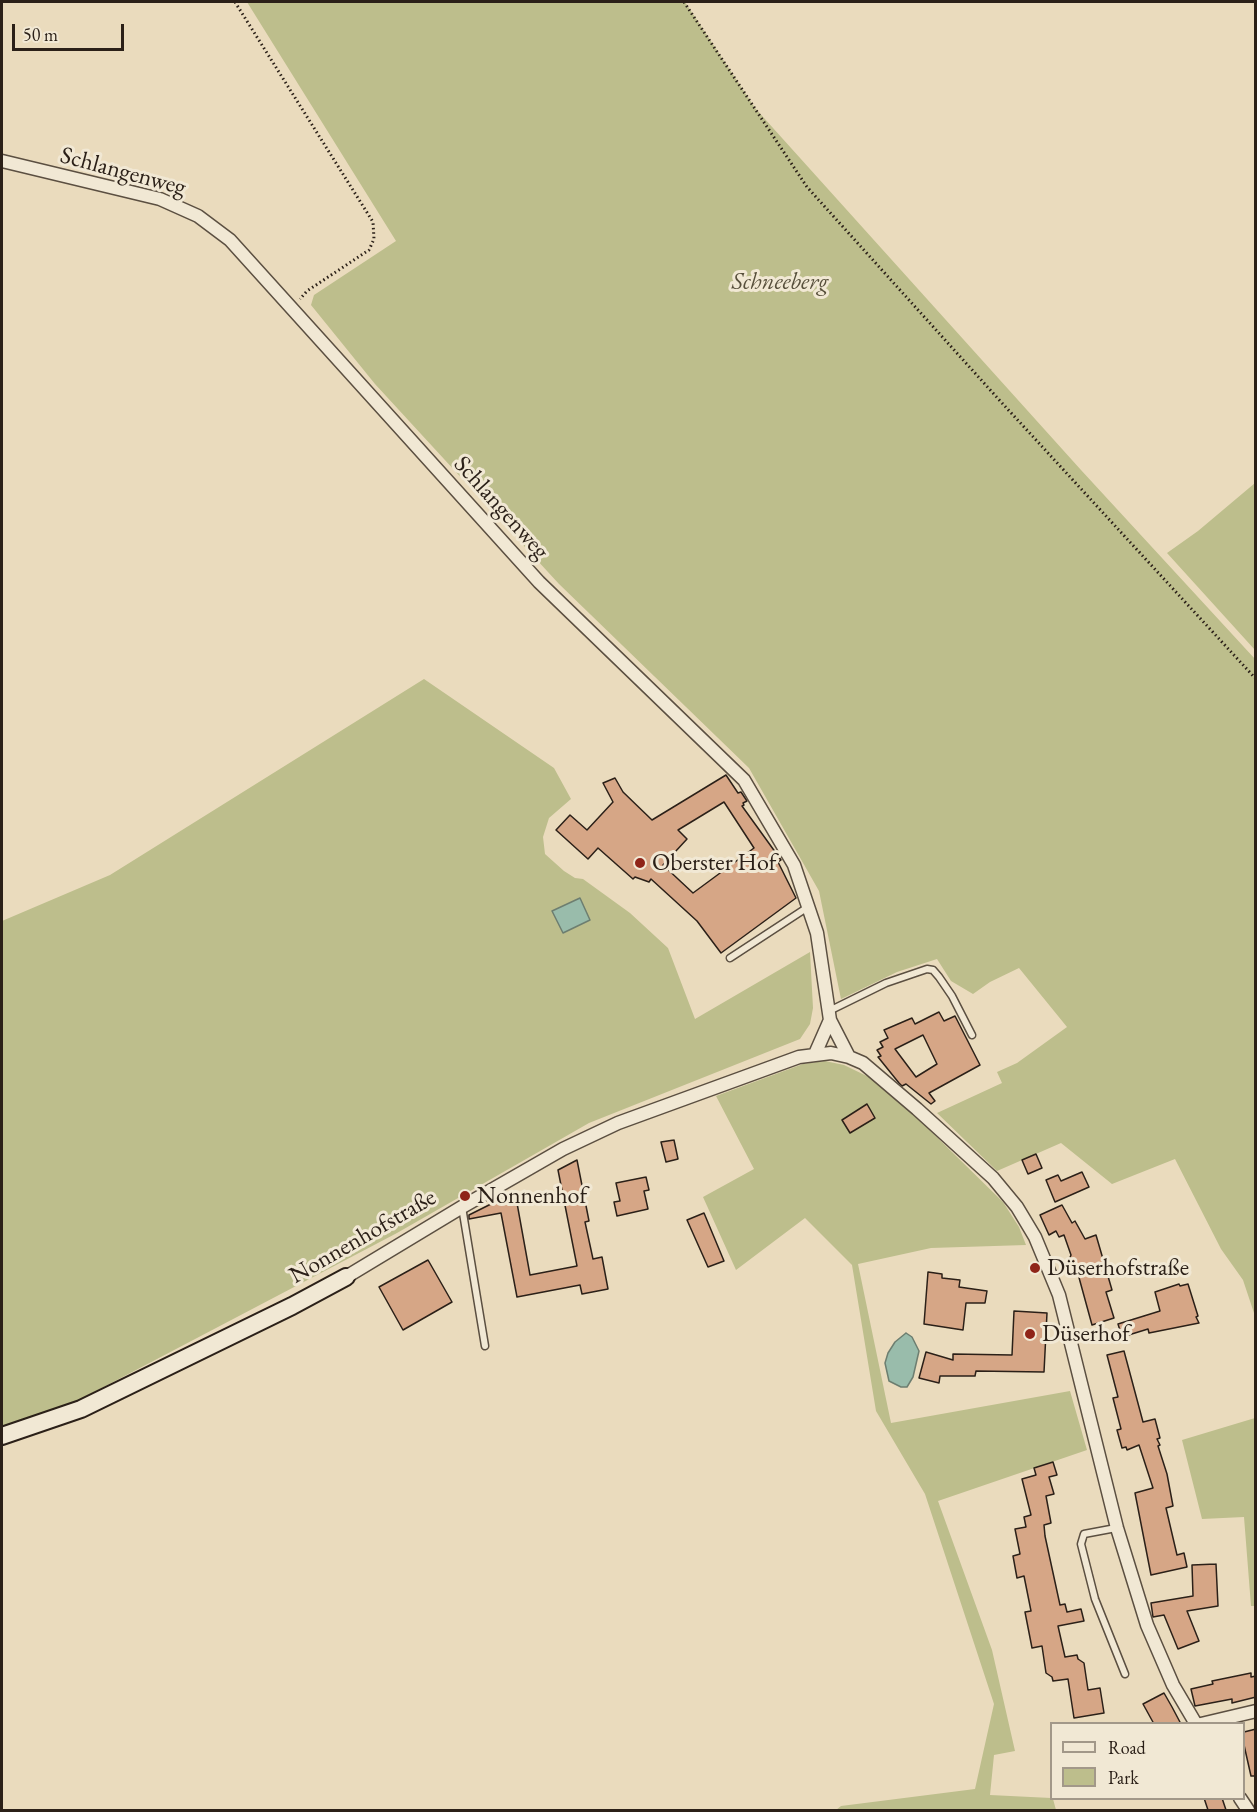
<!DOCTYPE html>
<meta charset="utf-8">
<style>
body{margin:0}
#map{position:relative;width:1257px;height:1812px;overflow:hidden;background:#eadbbd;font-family:"EB Garamond",serif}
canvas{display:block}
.frame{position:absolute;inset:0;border:3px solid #2b2018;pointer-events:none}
.legend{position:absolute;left:1050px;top:1722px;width:195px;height:78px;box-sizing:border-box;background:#f1e8d4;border:2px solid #a29889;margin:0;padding:8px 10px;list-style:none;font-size:18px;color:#2b2018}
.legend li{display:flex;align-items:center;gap:12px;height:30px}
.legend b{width:30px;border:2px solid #a29889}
.scale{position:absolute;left:12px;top:24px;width:112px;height:27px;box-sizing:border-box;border:3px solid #2b2018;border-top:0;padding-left:8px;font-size:18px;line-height:21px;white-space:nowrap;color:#2b2018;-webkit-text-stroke:4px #f1e8d4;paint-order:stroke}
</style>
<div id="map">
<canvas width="1257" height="1812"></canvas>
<div class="frame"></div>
<ul class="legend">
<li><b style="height:8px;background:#f1e8d4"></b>Road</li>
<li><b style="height:16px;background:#bdbe8c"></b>Park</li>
</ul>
<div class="scale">50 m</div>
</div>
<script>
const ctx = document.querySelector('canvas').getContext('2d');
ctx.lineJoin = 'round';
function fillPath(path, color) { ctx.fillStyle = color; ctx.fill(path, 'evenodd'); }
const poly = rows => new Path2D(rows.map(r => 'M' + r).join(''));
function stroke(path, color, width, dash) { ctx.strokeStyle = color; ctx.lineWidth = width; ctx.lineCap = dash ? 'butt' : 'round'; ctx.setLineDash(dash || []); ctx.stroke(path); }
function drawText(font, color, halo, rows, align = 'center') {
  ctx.font = font + ' "EB Garamond",serif'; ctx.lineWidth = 6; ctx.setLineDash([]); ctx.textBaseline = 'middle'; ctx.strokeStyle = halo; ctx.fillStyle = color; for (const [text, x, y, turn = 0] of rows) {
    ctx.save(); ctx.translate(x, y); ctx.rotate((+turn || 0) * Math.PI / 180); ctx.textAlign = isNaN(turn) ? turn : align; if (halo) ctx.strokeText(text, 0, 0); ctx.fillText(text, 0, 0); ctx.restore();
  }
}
fillPath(poly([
 [247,2,685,2,755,108,1081,470,1255,659,1255,1316,1243,1280,1221,1249,1175,1159,1112,1184,1061,1143,997,1171,937,1113,1002,1083,997,1072,1017,1063,1067,1027,1019,968,990,982,973,994,951,981,937,959,897,972,841,999,819,891,749,768,559,584,375,384,311,305,314,295,396,241],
 [1255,483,1255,650,1167,553,1198,531],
 [424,679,554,768,571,799,549,818,543,837,545,854,564,871,575,878,583,879,630,913,668,948,695,1019,810,952,813,1008,810,1024,800,1039,589,1123,397,1233,77,1401,2,1426,2,921,110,875],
 [825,1061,844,1065,873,1079,901,1102,1003,1202,1019,1227,1026,1245,931,1248,858,1264,891,1423,1070,1391,1087,1450,938,1501,992,1650,1015,1751,994,1755,990,1795,1051,1798,1053,1799,1056,1810,836,1810,841,1806,975,1789,994,1704,925,1494,876,1411,852,1265,805,1218,736,1270,703,1197,754,1169,716,1096,803,1064],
 [1255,1418,1256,1606,1251,1606,1244,1517,1202,1519,1182,1440]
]), '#bdbe8c');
const water = poly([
 [580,898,590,920,563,933,552,911,580,898],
 [906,1333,912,1337,919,1351,913,1377,907,1387,901,1387,889,1381,885,1363,888,1353,895,1342,906,1333]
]);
fillPath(water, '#99bcab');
stroke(water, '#6d7e70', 1.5);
const building = poly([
 [726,775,738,793,741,792,747,801,743,803,744,805,742,806,781,860,778,862,796,898,721,953,697,921,651,879,649,882,635,877,633,879,598,848,588,859,556,830,570,815,587,830,613,802,603,783,615,778,623,792,652,820,726,775],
 [724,802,754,848,693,893,663,865,687,839,678,830,724,802],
 [939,1012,944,1021,955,1016,980,1065,929,1093,935,1101,931,1104,906,1084,902,1086,899,1083,878,1057,881,1056,877,1050,883,1047,880,1042,888,1038,884,1030,912,1018,915,1024,939,1012],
 [923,1035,937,1064,916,1077,895,1049,923,1035],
 [867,1104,875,1118,850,1133,842,1120,867,1104],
 [674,1140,678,1159,666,1162,661,1142,674,1140],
 [1036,1154,1042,1168,1028,1174,1022,1160,1036,1154],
 [577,1160,589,1221,585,1222,593,1259,602,1257,608,1289,582,1294,580,1285,517,1297,501,1213,469,1219,469,1215,515,1192,530,1275,577,1266,558,1170,577,1160],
 [1082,1172,1089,1187,1055,1202,1046,1180,1058,1175,1061,1181,1082,1172],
 [646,1177,649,1190,644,1191,648,1209,617,1216,614,1202,620,1201,616,1183,646,1177],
 [1062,1205,1072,1223,1075,1221,1085,1239,1096,1235,1112,1290,1106,1292,1114,1318,1092,1325,1075,1263,1069,1260,1071,1255,1064,1235,1059,1237,1056,1231,1049,1235,1040,1215,1062,1205],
 [704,1213,724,1261,708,1267,687,1220,704,1213],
 [428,1260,452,1302,403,1330,379,1287,428,1260],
 [928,1272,942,1274,942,1278,960,1280,959,1287,987,1291,985,1303,966,1303,963,1330,924,1324,928,1272],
 [1179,1284,1180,1286,1188,1284,1198,1316,1196,1317,1199,1323,1149,1333,1148,1329,1122,1337,1118,1324,1160,1311,1155,1292,1179,1284],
 [1014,1311,1047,1313,1044,1372,976,1371,975,1376,940,1376,939,1383,919,1378,926,1352,953,1360,953,1354,1012,1355,1014,1311],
 [1124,1351,1143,1422,1155,1419,1160,1438,1157,1439,1160,1445,1158,1446,1167,1474,1173,1506,1166,1508,1177,1555,1184,1553,1187,1567,1151,1575,1135,1493,1153,1488,1139,1445,1127,1450,1126,1447,1122,1448,1117,1430,1121,1429,1113,1398,1118,1397,1107,1355,1124,1351],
 [1053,1462,1057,1475,1049,1477,1054,1494,1046,1496,1051,1523,1044,1525,1045,1536,1060,1605,1065,1604,1067,1612,1081,1609,1084,1621,1058,1626,1065,1657,1077,1655,1078,1659,1084,1663,1088,1690,1100,1688,1104,1713,1074,1718,1068,1679,1053,1681,1052,1677,1046,1673,1042,1646,1032,1648,1025,1612,1031,1611,1024,1576,1017,1578,1013,1556,1020,1554,1015,1529,1026,1527,1024,1517,1031,1515,1022,1479,1036,1475,1034,1468,1053,1462],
 [1216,1564,1218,1606,1187,1611,1199,1641,1178,1649,1164,1615,1153,1617,1151,1603,1193,1596,1192,1565,1216,1564],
 [1251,1673,1251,1677,1256,1676,1256,1697,1232,1703,1232,1699,1195,1706,1191,1689,1213,1684,1212,1681,1251,1673],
 [1164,1693,1172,1707,1181,1724,1154,1724,1143,1704,1164,1693],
 [1256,1729,1256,1776,1251,1776,1244,1745,1244,1732,1256,1729],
 [1204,1798,1222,1798,1226,1810,1208,1810,1204,1798]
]);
fillPath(building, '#d6a686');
stroke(building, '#2b2018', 1.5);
const lane = poly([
 [730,958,808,907],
 [829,1011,886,983,927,969,933,970,939,977,952,996,972,1035],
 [462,1207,485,1346],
 [1116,1528,1084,1534,1081,1544,1095,1599,1125,1674]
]);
const street = poly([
 [2,161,160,199,198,216,230,240,539,582,744,780,794,865,817,933,830,1020,849,1057],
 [815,1054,830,1020],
 [346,1277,462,1207,563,1149,618,1123,799,1057,831,1053,849,1057,863,1063,917,1109,993,1178,1017,1207,1035,1237,1059,1295,1117,1528,1147,1625,1173,1685,1196,1724],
 [1201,1724,1256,1711],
 [1240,1798,1248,1810]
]);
const secondary = poly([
 [2,1436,81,1409,292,1306,346,1277]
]);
stroke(lane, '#5b4f41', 9);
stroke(street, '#5b4f41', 15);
stroke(secondary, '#2b2018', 20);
stroke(poly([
 [235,2,373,222,374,239,369,250,307,291,300,299],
 [684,2,807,187,1002,403,1256,679]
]), '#2b2018', 3, [1.5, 3]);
stroke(lane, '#f1e8d4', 6);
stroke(street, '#f1e8d4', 12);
stroke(secondary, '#f1e8d4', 16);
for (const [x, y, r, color] of [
 [640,863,6,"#8f2418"],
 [465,1196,6,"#8f2418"],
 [1035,1268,6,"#8f2418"],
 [1030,1334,6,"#8f2418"]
]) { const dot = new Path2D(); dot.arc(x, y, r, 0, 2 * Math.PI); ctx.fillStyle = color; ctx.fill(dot); stroke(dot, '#f1e8d4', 2); }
drawText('24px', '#2b2018', '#f1e8d4', [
 ["Schlangenweg",123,172,15],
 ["Schlangenweg",501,508,48],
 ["Nonnenhofstraße",363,1237,-30]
]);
drawText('italic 24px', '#574f3b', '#f1e8d4', [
 ["Schneeberg",780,282]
]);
drawText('24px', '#2b2018', '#f1e8d4', [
 ["Oberster Hof",652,863],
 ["Nonnenhof",477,1196],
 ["Düserhofstraße",1047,1268],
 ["Düserhof",1042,1334]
], 'left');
</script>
